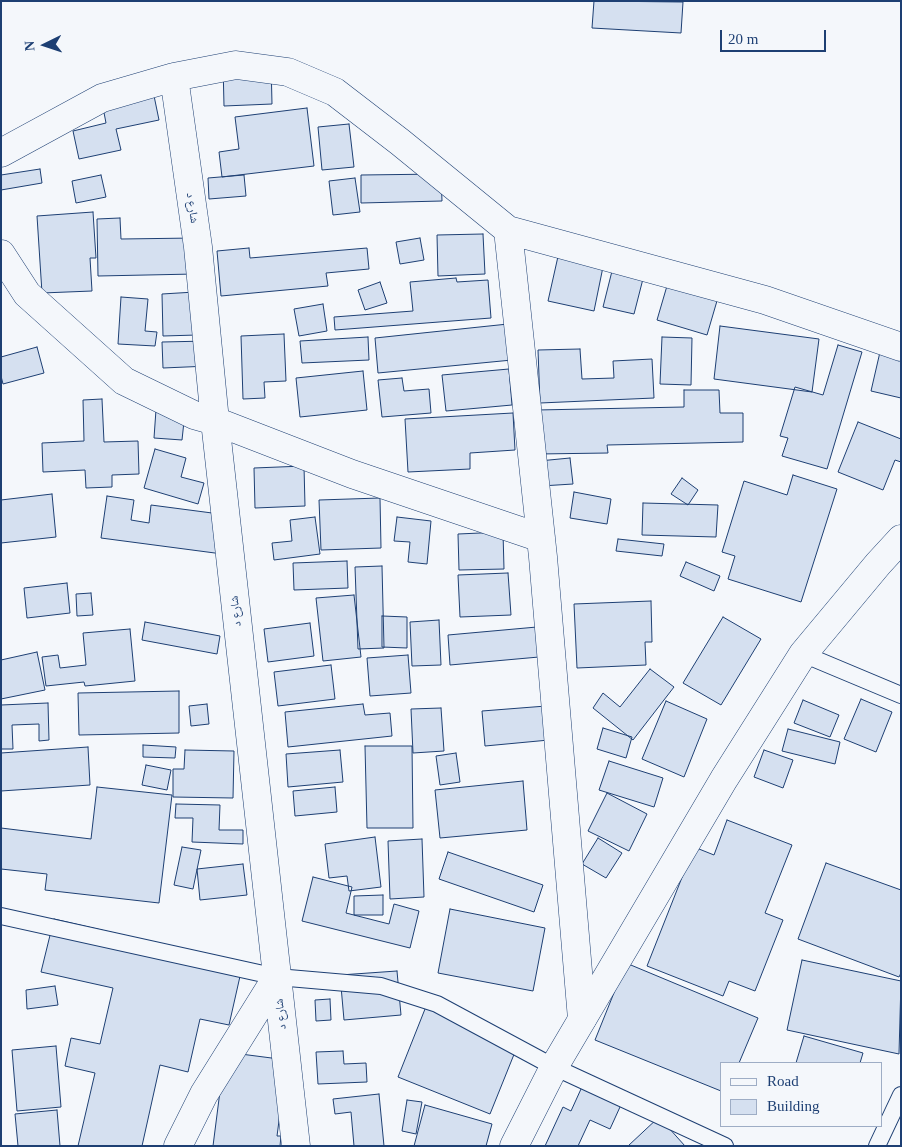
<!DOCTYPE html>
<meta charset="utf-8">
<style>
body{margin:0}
#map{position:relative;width:902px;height:1147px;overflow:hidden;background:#f4f7fb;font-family:"Times New Roman",serif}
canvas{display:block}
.frame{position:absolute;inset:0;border:2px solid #1d3f73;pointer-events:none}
.legend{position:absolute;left:720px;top:1062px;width:162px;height:65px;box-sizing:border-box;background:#f4f7fb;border:1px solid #9eadc5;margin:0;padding:6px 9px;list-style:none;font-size:15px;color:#1d3f73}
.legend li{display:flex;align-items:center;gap:10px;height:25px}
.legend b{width:25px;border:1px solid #9eadc5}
.north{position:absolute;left:20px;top:20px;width:50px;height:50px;-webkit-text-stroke:4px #f4f7fb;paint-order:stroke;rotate:266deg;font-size:14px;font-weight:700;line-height:20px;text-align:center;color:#1d3f73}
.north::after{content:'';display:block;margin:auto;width:18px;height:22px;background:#1d3f73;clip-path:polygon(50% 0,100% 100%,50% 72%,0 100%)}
.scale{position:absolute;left:720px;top:30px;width:106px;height:22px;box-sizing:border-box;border:2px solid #1d3f73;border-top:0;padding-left:6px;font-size:15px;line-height:18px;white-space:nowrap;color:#1d3f73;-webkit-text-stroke:4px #f4f7fb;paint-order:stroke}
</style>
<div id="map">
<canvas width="902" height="1147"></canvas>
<div class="frame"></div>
<ul class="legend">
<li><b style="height:6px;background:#f4f7fb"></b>Road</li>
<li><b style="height:14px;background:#d5e0f0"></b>Building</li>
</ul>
<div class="north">N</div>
<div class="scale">20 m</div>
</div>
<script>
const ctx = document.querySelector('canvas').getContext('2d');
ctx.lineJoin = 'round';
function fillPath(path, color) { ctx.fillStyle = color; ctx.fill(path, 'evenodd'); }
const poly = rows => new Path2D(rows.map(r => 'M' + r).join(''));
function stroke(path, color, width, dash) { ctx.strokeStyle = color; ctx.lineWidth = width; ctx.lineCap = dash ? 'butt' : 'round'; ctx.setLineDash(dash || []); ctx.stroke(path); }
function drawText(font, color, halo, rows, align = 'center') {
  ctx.font = font + ' "Times New Roman","Noto Naskh Arabic",serif'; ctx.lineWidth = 4; ctx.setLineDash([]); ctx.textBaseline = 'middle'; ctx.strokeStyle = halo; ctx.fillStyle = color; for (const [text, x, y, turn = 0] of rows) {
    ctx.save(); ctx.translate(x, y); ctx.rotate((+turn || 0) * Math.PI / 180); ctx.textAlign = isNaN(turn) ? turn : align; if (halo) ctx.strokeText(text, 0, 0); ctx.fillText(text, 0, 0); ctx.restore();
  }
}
const building = poly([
 [594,1,683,2,681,33,592,28,594,1],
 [271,62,272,104,224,106,223,64,271,62],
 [152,86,159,120,116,129,121,150,79,159,73,131,106,123,101,97,152,86],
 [307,108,314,166,222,177,219,152,239,149,235,117,307,108],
 [349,124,354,167,322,170,318,127,349,124],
 [40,169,42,183,1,190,1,175,40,169],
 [441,174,442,201,361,203,361,175,441,174],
 [101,175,106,197,76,203,72,181,101,175],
 [244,175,246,196,209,199,208,178,244,175],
 [355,178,360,212,333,215,329,181,355,178],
 [93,212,96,258,90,258,92,291,42,293,37,216,93,212],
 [120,218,121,239,194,238,195,274,98,276,97,219,120,218],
 [483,234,485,274,438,276,437,235,483,234],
 [420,238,424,260,400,264,396,242,420,238],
 [249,248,250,258,367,248,369,269,326,273,328,286,221,296,217,251,249,248],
 [559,252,604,262,594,311,548,301,559,252],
 [614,263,645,271,634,314,603,307,614,263],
 [456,278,457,282,488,280,491,318,335,330,334,317,413,311,410,282,456,278],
 [669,279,719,294,707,335,657,320,669,279],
 [380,282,387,303,365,310,358,290,380,282],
 [195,292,197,335,163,336,162,294,195,292],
 [121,297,148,299,145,331,157,332,155,346,118,344,121,297],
 [323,304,327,331,299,336,294,309,323,304],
 [508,324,512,360,378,373,375,338,508,324],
 [720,326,819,339,812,392,714,379,720,326],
 [284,334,286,381,264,382,265,398,243,399,241,336,284,334],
 [368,337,369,360,302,363,300,341,368,337],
 [662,337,692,338,691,385,660,384,662,337],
 [208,341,209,366,163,368,162,342,208,341],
 [838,345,862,352,827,469,782,456,788,438,780,436,795,387,823,395,838,345],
 [37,347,44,373,3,384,1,376,1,357,37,347],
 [580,349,582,379,614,378,613,361,652,359,654,398,540,403,538,350,580,349],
 [880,352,901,357,901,398,871,391,880,352],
 [509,369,512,405,446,411,442,375,509,369],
 [363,371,367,410,300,417,296,378,363,371],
 [402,378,404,391,429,389,431,413,382,417,378,380,402,378],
 [684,390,719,390,720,413,743,413,743,442,607,445,608,453,538,454,537,410,684,407,684,390],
 [102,399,104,442,138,441,139,474,112,475,112,487,86,488,85,470,43,472,42,443,84,441,83,400,102,399],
 [156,410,185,412,182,440,154,438,156,410],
 [513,413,515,450,470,453,470,469,408,472,405,419,513,413],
 [858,422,901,439,901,462,895,460,883,490,838,472,858,422],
 [155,449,186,458,181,477,204,483,198,504,144,488,155,449],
 [570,458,573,484,541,486,539,461,570,458],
 [304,466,305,506,255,508,254,468,304,466],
 [793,475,837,489,801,602,728,579,735,556,722,552,744,481,787,495,793,475],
 [682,478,698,490,688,505,671,494,682,478],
 [574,492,611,499,607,524,570,518,574,492],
 [52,494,56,537,1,543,1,500,52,494],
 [107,496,134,500,131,520,149,523,151,505,235,516,230,555,101,538,107,496],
 [380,498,381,548,321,550,319,500,380,498],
 [643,503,718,505,716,537,642,535,643,503],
 [315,517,320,554,274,560,272,543,292,541,290,520,315,517],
 [397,517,431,521,427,564,408,562,410,542,394,541,397,517],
 [503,532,504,569,459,570,458,534,503,532],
 [618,539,664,544,662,556,616,551,618,539],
 [347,561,348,588,294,590,293,563,347,561],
 [686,562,720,576,714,591,680,576,686,562],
 [382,566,384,648,358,649,355,567,382,566],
 [508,573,511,615,460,617,458,575,508,573],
 [67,583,70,613,27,618,24,588,67,583],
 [91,593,93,615,77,616,76,594,91,593],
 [354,595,361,657,323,661,316,598,354,595],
 [651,601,652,642,645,642,646,665,577,668,574,604,651,601],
 [382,616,407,617,407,648,382,647,382,616],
 [723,617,761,639,721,705,683,683,723,617],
 [439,620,441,665,412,666,410,622,439,620],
 [145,622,220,636,217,654,142,640,145,622],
 [310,623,314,656,268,662,264,629,310,623],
 [537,627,539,657,450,665,448,635,537,627],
 [130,629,135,681,85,686,84,682,46,686,42,657,58,655,60,668,86,665,83,633,130,629],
 [37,652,45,690,1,699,1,660,37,652],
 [408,655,411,693,370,696,367,658,408,655],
 [331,665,335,699,278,706,274,672,331,665],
 [650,669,674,687,633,740,593,708,603,693,620,707,650,669],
 [179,691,179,733,79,735,78,693,179,691],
 [861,699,892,712,876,752,844,739,861,699],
 [803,700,839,715,830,737,794,723,803,700],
 [666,701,707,719,684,777,642,759,666,701],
 [48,703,49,740,39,741,39,724,12,725,13,749,1,749,1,705,48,703],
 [207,704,209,724,191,726,189,706,207,704],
 [363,704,365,715,390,713,392,736,288,747,285,712,363,704],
 [546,706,549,740,485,746,482,711,546,706],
 [441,708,444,751,413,753,411,709,441,708],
 [603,728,632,737,626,758,597,749,603,728],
 [788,729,840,742,835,764,782,751,788,729],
 [143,745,176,747,175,758,143,757,143,745],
 [365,746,412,746,413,828,367,828,365,746],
 [88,747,90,785,1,791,1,753,88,747],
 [185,750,234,751,233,798,173,797,173,769,184,769,185,750],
 [340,750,343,782,288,787,286,754,340,750],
 [764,750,793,760,783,788,754,777,764,750],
 [456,753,460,782,440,785,436,756,456,753],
 [609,761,663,778,654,807,599,790,609,761],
 [146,765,171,770,167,790,142,785,146,765],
 [523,781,527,830,440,838,435,790,523,781],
 [97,787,172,795,159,903,45,890,47,874,1,869,1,828,91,839,97,787],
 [335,787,337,812,295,816,293,791,335,787],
 [607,793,647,814,629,851,588,831,607,793],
 [176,804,220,805,219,830,243,830,243,844,192,842,193,818,175,818,176,804],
 [727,820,792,845,765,913,783,920,755,991,729,981,723,996,647,966,694,847,714,855,727,820],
 [375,837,381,887,349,891,347,876,329,878,325,844,375,837],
 [598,838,622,853,606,878,582,864,598,838],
 [422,839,424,897,390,899,388,841,422,839],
 [182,847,201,850,193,889,174,885,182,847],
 [448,852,543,885,534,912,439,879,448,852],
 [826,863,901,890,901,973,899,977,798,939,826,863],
 [243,864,247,895,200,900,197,869,243,864],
 [313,877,352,887,346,913,389,924,394,904,419,911,410,948,302,921,313,877],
 [383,895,383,915,354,915,354,896,383,895],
 [450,909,545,928,533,991,438,973,450,909],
 [54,919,243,963,229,1025,200,1019,188,1072,160,1065,142,1146,78,1146,95,1073,65,1066,71,1038,100,1044,113,988,41,972,54,919],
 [802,960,901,981,899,1054,787,1030,802,960],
 [626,963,758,1018,739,1063,721,1063,721,1091,595,1040,626,963],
 [397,971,401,1015,344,1020,340,975,397,971],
 [55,986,58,1005,27,1009,26,990,55,986],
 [330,999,331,1020,316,1021,315,1000,330,999],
 [427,1004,519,1042,490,1114,398,1077,427,1004],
 [804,1036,863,1053,860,1063,796,1063,804,1036],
 [56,1046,61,1107,17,1111,12,1050,56,1046],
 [343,1051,344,1064,366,1063,367,1082,318,1084,316,1052,343,1051],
 [225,1052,287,1060,277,1136,281,1136,280,1146,213,1146,225,1052],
 [586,1078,625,1096,610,1129,590,1120,578,1146,545,1146,563,1107,571,1111,586,1078],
 [379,1094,384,1146,354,1146,351,1112,335,1114,333,1099,379,1094],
 [407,1100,422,1102,416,1134,402,1131,407,1100],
 [425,1105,492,1124,486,1146,414,1146,425,1105],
 [57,1110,60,1146,18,1146,15,1114,57,1110],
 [659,1117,685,1146,628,1146,659,1117]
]);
fillPath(building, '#d5e0f0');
stroke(building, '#1d3f73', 1);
const service = poly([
 [803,654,901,695],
 [1,916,277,977,381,986,437,1004,554,1067,725,1146],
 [877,1146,901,1095]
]);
const minor = poly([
 [174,77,198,247,215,421,296,1146],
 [1,153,102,98,174,77,236,65,288,72,335,92,400,142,508,230,765,300,901,347],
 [508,230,543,557,582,1019],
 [1,254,27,294,124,381,194,415,215,421,352,474,541,538],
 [178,1146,204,1094,277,977]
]);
const secondary = poly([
 [514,1146,554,1067,724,779,803,654,878,564,901,539]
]);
stroke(service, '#1d3f73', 18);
stroke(minor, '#1d3f73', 29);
stroke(secondary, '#1d3f73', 29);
stroke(service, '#f4f7fb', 16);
stroke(minor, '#f4f7fb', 28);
stroke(secondary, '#f4f7fb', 28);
drawText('12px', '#1d3f73', '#f4f7fb', [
 ["شارع د",192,208,82],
 ["شارع د",236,611,-96],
 ["شارع د",281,1014,-96]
]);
</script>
